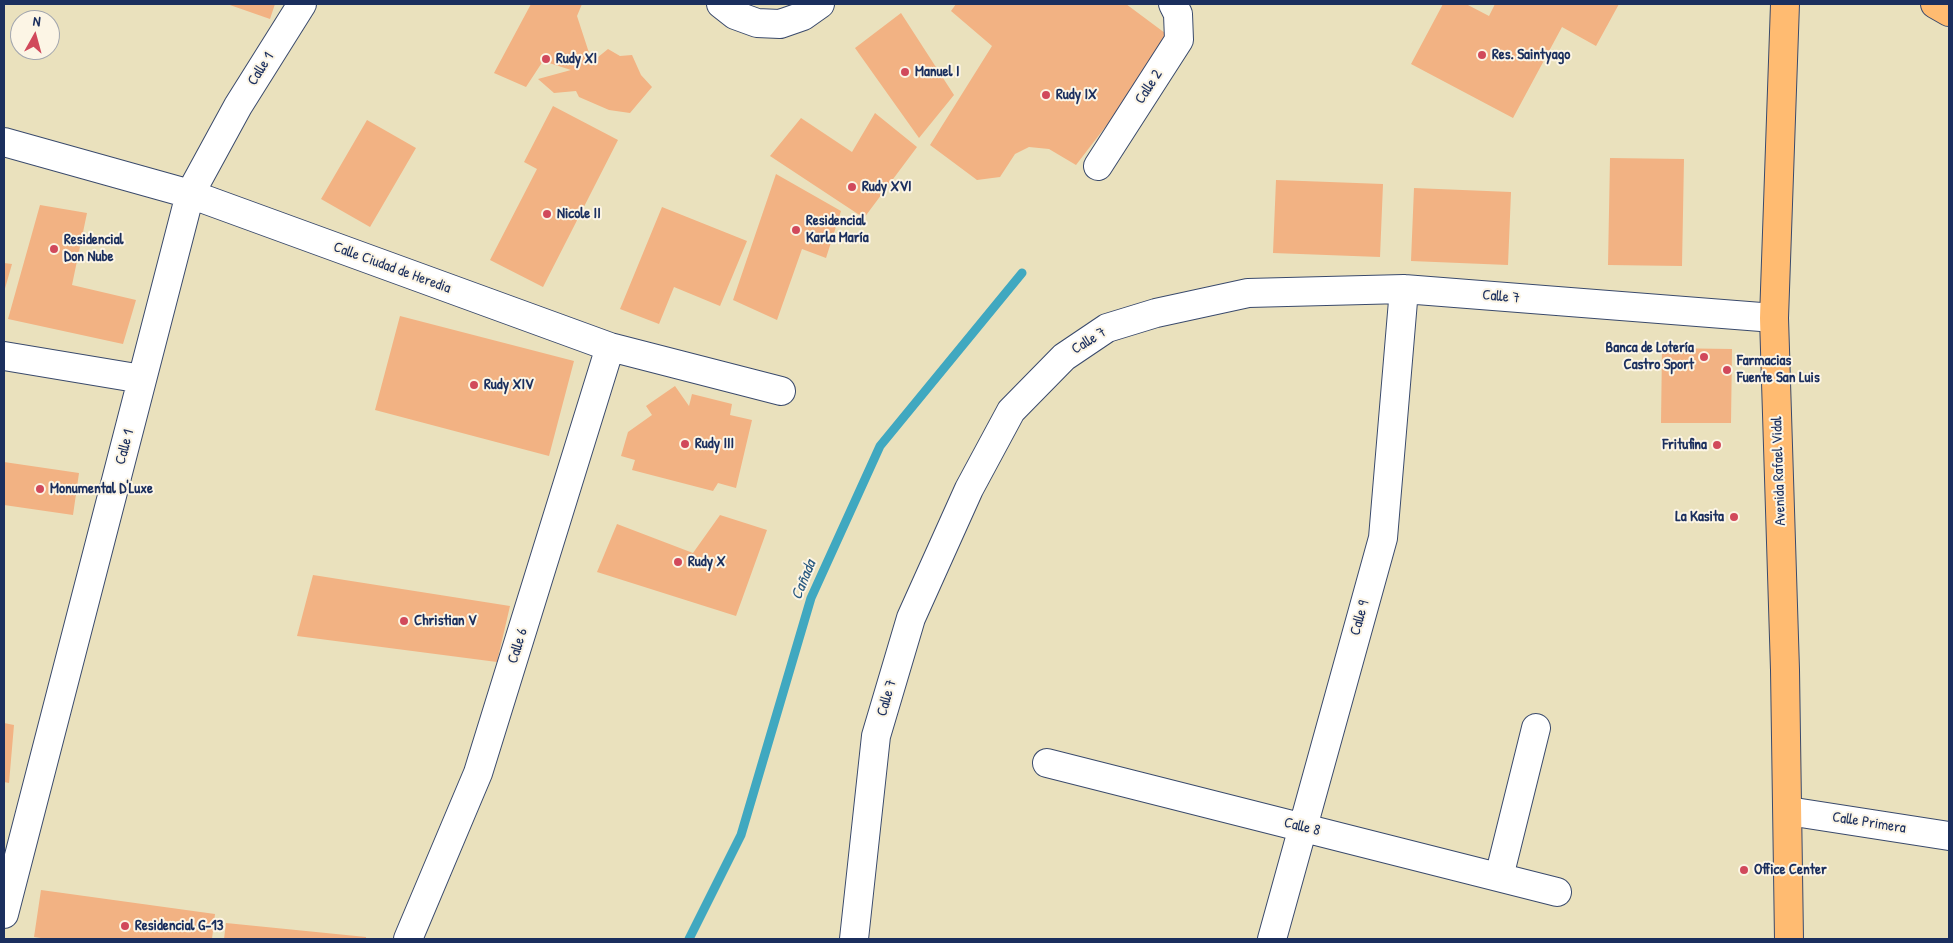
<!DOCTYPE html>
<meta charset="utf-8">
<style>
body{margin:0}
#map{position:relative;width:1953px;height:943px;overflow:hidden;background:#eae1bd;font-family:"Patrick Hand",sans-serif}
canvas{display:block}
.frame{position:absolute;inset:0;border:5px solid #1b2f5e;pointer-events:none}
.north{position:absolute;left:10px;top:10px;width:50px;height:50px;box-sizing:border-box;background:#fcf5e5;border:1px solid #a2a6af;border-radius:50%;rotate:7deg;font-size:14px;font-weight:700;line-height:20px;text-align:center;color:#1b2f5e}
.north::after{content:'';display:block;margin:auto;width:18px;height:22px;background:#d1495b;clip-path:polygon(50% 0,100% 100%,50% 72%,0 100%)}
</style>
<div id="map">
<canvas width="1953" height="943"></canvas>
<div class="frame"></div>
<div class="north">N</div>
</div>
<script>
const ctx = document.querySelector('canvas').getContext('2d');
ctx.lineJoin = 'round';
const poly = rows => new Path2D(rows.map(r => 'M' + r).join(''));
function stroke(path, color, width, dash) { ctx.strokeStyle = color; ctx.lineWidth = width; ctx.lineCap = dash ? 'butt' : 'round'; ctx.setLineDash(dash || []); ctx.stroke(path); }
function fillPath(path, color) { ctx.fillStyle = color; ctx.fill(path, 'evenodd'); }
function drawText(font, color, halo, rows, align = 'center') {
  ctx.font = font + ' "Patrick Hand",sans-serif'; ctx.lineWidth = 4; ctx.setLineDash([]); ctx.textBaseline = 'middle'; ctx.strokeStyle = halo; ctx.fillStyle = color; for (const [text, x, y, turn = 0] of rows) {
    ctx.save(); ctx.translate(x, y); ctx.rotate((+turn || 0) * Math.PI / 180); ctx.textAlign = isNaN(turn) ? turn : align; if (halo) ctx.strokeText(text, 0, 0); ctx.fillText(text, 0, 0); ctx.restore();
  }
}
stroke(poly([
 [689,939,741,835,811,598,880,446,1022,273]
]), '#40a8c0', 9);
fillPath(poly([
 [227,4,275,4,270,19],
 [531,4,582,4,577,16,592,62,608,49,620,56,632,55,641,75,652,87,630,113,609,110,579,97,576,91,554,93,538,79,571,70,543,61,526,87,494,73],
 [956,4,1126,4,1173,39,1076,165,1049,149,1029,147,1015,154,1000,177,977,180,930,145,992,46,951,11],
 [1443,4,1466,4,1489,16,1495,4,1619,4,1596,46,1562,27,1513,118,1411,64],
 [901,13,954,95,919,138,855,48],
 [553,106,618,140,543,287,490,260,537,169,524,162],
 [875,113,917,147,864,218,770,156,801,118,852,152],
 [367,120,416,148,370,227,321,199],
 [1610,158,1684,159,1682,266,1608,265],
 [776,174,841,211,826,258,802,249,777,320,733,300],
 [1276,180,1383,184,1380,257,1273,253],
 [1414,188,1511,192,1508,265,1411,261],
 [40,205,87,213,72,285,136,300,123,344,8,319],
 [662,207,747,241,720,306,674,287,659,324,620,309],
 [4,263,12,264,4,292],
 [400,316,574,361,549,456,375,410],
 [1662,348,1732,349,1731,423,1661,423],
 [675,386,689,406,692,394,732,404,730,415,752,420,736,488,718,483,713,491,632,470,635,460,621,456,628,432,652,415,646,406],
 [4,462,79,473,73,515,4,505],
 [720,515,767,530,736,616,597,572,617,524,693,553],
 [313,575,510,606,497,662,297,636],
 [4,723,14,725,9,783,4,782],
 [41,890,215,914,212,939,48,939,34,937],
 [226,923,366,937,366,939,224,939]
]), '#f2b283');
const minor = poly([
 [721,4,735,15,757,23,780,24,803,16,820,4],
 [4,142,190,194,610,347,781,391],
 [1098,166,1179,40,1178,14,1173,4],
 [4,356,142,379],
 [1047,763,1557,892],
 [1788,811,1949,836],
 [1499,877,1536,728],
 [4,914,190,194,238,106,302,4],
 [408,939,478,773,610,347],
 [854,939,876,736,911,618,969,489,1011,411,1064,357,1107,328,1156,313,1248,293,1404,289,1774,318],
 [1272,939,1383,538,1404,289]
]);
const major = poly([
 [1785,4,1774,318,1785,670,1789,939],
 [1935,4,1949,12]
]);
stroke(minor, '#3a4a6c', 30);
stroke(major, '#3a4a6c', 30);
stroke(minor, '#fff', 28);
stroke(major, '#ffbb71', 28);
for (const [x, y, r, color] of [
 [1482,55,5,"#d1495b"],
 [546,59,5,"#d1495b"],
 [905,72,5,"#d1495b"],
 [1046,95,5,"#d1495b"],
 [852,187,5,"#d1495b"],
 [547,214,5,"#d1495b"],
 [796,230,5,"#d1495b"],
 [54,249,5,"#d1495b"],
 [1704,357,5,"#d1495b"],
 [1727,370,5,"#d1495b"],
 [474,385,5,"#d1495b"],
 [685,444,5,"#d1495b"],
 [1717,445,5,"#d1495b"],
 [40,489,5,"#d1495b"],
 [1734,517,5,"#d1495b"],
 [678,562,5,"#d1495b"],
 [404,621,5,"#d1495b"],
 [1744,870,5,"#d1495b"],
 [125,926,5,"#d1495b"]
]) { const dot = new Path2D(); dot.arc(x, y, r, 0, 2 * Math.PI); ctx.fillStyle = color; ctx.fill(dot); stroke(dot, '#fcf5e5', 2); }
drawText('bold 15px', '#1b2f5e', '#fcf5e5', [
 ["Res. Saintyago",1492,55],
 ["Rudy XI",556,59],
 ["Manuel I",915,72],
 ["Rudy IX",1056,95],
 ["Rudy XVI",862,187],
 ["Nicole II",557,214],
 ["Residencial",806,221],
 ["Karla María",806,238],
 ["Residencial",64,240],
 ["Don Nube",64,257],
 ["Banca de Lotería",1694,348,"right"],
 ["Castro Sport",1694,365,"right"],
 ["Farmacias",1737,361],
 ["Fuente San Luis",1737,378],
 ["Rudy XIV",484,385],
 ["Rudy III",695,444],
 ["Fritufina",1707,445,"right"],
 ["Monumental D'Luxe",50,489],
 ["La Kasita",1724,517,"right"],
 ["Rudy X",688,562],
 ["Christian V",414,621],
 ["Office Center",1754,870],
 ["Residencial G-13",135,926]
], 'left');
drawText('15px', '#1b2f5e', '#fcf5e5', [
 ["Calle 1",261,69,-58],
 ["Calle 2",1149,87,-57],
 ["Calle Ciudad de Heredia",392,268,20],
 ["Calle 7",1501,297,5],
 ["Calle 7",1089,341,-32],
 ["Calle 1",125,447,-75],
 ["Avenida Rafael Vidal",1779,471,-92],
 ["Calle 9",1360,618,-74],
 ["Calle 6",518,646,-73],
 ["Calle 7",887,698,-74],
 ["Calle Primera",1869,823,9],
 ["Calle 8",1302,827,14]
]);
drawText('italic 16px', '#285980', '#fcf5e5', [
 ["Cañada",804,580,-68]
]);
</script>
